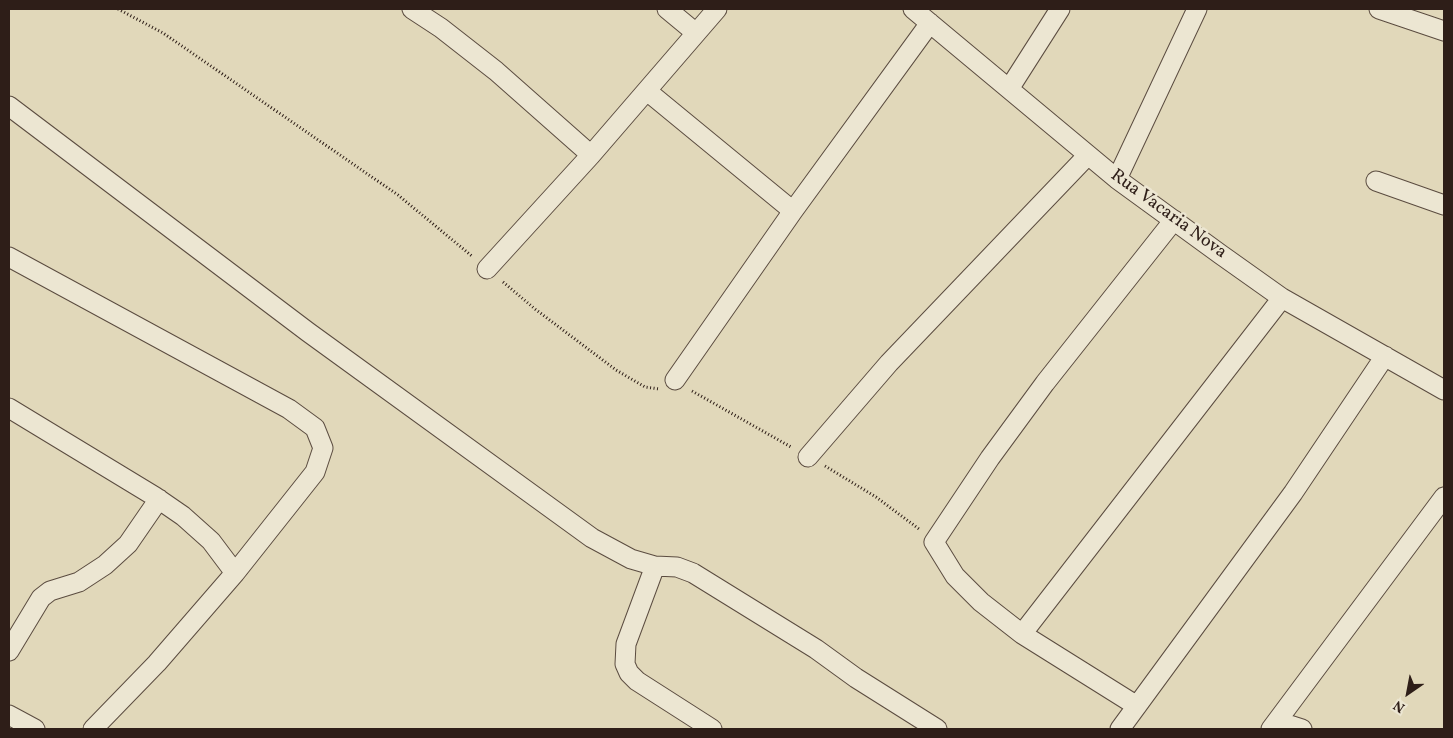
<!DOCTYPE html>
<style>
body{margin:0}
#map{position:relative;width:1453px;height:738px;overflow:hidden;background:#e1d8ba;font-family:Vollkorn,serif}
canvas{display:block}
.frame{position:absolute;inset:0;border:10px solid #2e1e18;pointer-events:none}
.north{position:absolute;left:1383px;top:668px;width:50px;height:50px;-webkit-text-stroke:4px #ece6d2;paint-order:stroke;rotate:213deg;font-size:14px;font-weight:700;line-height:20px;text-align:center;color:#2e1e18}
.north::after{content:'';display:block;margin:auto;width:18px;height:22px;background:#2e1e18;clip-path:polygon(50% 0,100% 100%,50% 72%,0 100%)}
</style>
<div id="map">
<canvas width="1453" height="738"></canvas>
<div class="frame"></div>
<div class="north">N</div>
</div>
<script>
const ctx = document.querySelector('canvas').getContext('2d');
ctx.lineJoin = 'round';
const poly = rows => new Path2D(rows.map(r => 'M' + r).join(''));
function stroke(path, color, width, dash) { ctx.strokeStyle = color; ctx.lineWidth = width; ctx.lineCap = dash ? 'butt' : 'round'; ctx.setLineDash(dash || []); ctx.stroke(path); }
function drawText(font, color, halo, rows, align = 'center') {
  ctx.font = font + ' Vollkorn,serif'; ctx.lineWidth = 5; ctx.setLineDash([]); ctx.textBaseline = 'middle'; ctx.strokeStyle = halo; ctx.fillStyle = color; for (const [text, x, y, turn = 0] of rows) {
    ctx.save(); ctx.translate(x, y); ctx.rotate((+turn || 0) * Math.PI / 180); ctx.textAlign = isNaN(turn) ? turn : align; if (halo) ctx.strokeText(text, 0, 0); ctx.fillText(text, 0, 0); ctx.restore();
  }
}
const street = poly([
 [412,9,441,28,496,71,591,155],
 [667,9,696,33],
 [913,9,1117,179,1220,254,1282,298,1444,390],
 [1379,9,1444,31],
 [1009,89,1060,9],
 [647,91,793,211],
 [9,106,308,332,592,538,631,559,655,566,677,567,693,573,816,649,856,678,937,729],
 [1117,179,1197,9],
 [1376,181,1444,205],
 [9,257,289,409,315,428,323,448,315,472,235,573],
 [487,269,591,155,717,9],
 [675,380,793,211,930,23],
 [9,408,154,496,183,516,211,541,235,573,157,663,93,729],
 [808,457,889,363,1088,155],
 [655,566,626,644,625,664,629,673,637,681,712,729],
 [1022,634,1282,298],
 [9,651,41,598,50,591,79,582,105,565,128,544,159,499],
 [1137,706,1022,634,981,602,955,576,934,542,990,458,1045,383,1174,220],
 [9,715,35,729],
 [1277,721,1302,729],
 [1120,729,1293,493,1385,356],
 [1271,729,1444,497]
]);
stroke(street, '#5b4c40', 21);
stroke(poly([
 [118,9,163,33,398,195,473,257],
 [503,282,535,309,616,370,645,387,659,389],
 [692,391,791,447],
 [825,466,876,497,919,529]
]), '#2e1e18', 3, [1, 2.5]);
stroke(street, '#ece6d2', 19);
drawText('18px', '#2e1e18', '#ece6d2', [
 ["Rua Vacaria Nova",1168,215,36]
]);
</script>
